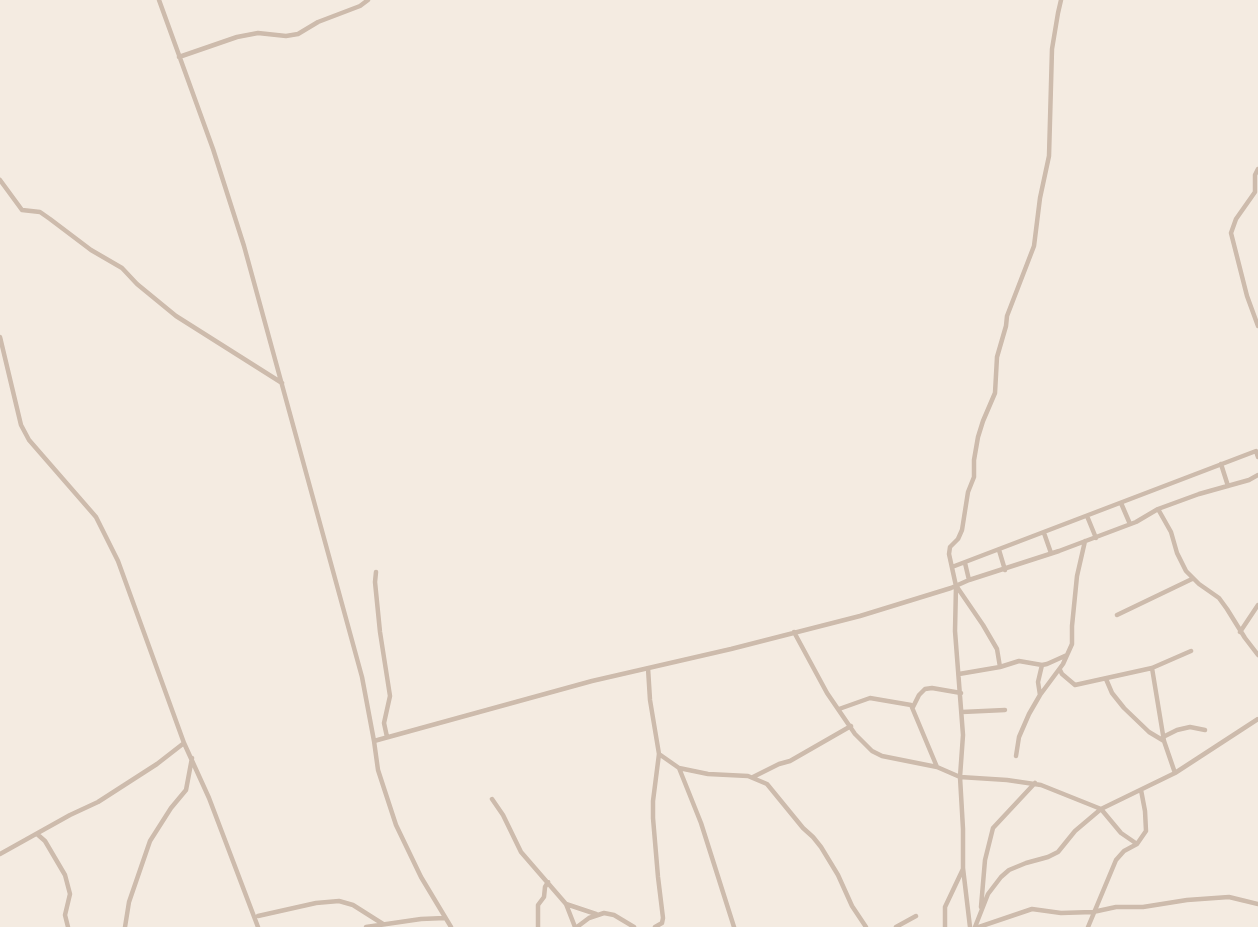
<!DOCTYPE html>
<style>
body{margin:0}
canvas{display:block;background:#f4ebe1}
</style>
<canvas width="1258" height="927"></canvas>
<script>
const ctx = document.querySelector('canvas').getContext('2d');
ctx.lineJoin = 'round';
const poly = rows => new Path2D(rows.map(r => 'M' + r).join(''));
function stroke(path, color, width, dash) { ctx.strokeStyle = color; ctx.lineWidth = width; ctx.lineCap = dash ? 'butt' : 'round'; ctx.setLineDash(dash || []); ctx.stroke(path); }
stroke(poly([
 [159,0,213,149,244,246,362,677,374,741,378,770,396,825,421,877,451,927],
 [179,57,237,37,258,33,286,36,298,34,318,22,360,6,368,0],
 [1258,169,1255,175,1255,192,1236,219,1231,233,1247,296,1258,326],
 [0,180,22,210,40,212,50,219,91,250,122,268,137,284,176,316,282,383],
 [0,337,21,425,29,440,96,517,118,561,184,743,209,798,258,927],
 [1221,464,1228,486],
 [1121,503,1130,524],
 [1158,509,1171,532,1177,553,1186,571,1199,584,1219,598,1227,609,1245,638,1258,655],
 [1087,516,1096,538],
 [1044,533,1051,553],
 [999,550,1005,570],
 [965,563,969,580],
 [952,567,1256,451,1258,457],
 [376,572,375,582,380,632,390,696,384,723,387,737],
 [957,587,983,625,997,649,1000,667],
 [1117,615,1192,579],
 [794,632,827,693,855,734,872,751,882,756,937,767,960,777,1007,780,1041,785,1101,809,1121,833,1137,844],
 [1240,632,1258,605],
 [648,668,650,700,659,754,653,801,653,818,658,877,663,918,662,923,655,927],
 [1152,668,1164,741,1175,773],
 [1060,670,1062,674,1075,685,1152,668,1191,651],
 [959,674,1000,667,1019,661,1042,665,1047,664,1067,655],
 [1106,679,1112,693,1124,708,1149,732,1164,741],
 [1040,695,1038,682,1042,665],
 [913,707,919,695,925,689,932,688,961,693],
 [839,709,870,698,911,705,937,767],
 [962,712,1005,710],
 [1163,737,1177,730,1190,727,1205,730],
 [374,741,592,681,731,649,860,616,951,588,969,580,1059,551,1136,522,1158,509,1199,494,1249,480,1258,475],
 [659,754,679,768,708,774,748,776,767,784,803,828,813,837,821,847,838,875,852,906,866,927],
 [1016,756,1019,737,1029,714,1040,695,1063,664,1072,644,1072,626,1077,576,1085,541],
 [679,768,701,823,734,927],
 [753,777,779,764,790,761,851,726],
 [492,799,503,815,521,852,566,904,575,927],
 [37,834,45,841,65,875,70,894,65,915,68,927],
 [0,854,70,815,98,802,157,764,184,743],
 [566,904,596,914],
 [981,907,985,860,993,828,1035,783],
 [258,916,316,903,339,901,353,905,383,924],
 [125,927,129,902,150,841,171,808,186,790,192,758],
 [366,927,421,919,445,918],
 [538,927,538,905,544,897,545,887,548,882],
 [577,927,589,918,604,913,614,915,634,927],
 [896,927,916,916],
 [945,927,945,907,963,869],
 [970,927,963,868,963,829,960,777,963,735,955,631,956,586,949,554,950,547,958,539,962,530,968,492,974,477,974,460,978,437,983,421,995,393,997,357,1006,326,1007,316,1034,246,1040,198,1049,156,1052,49,1058,13,1061,0],
 [975,927,988,894,1001,877,1009,870,1026,863,1048,857,1058,852,1075,831,1101,809,1175,773,1258,719],
 [979,927,1032,909,1061,913,1093,912,1116,907,1143,907,1187,900,1229,897,1258,904],
 [1088,927,1116,860,1124,851,1137,844,1146,831,1145,811,1141,790]
]), '#cdbbac', 4.5);
</script>
